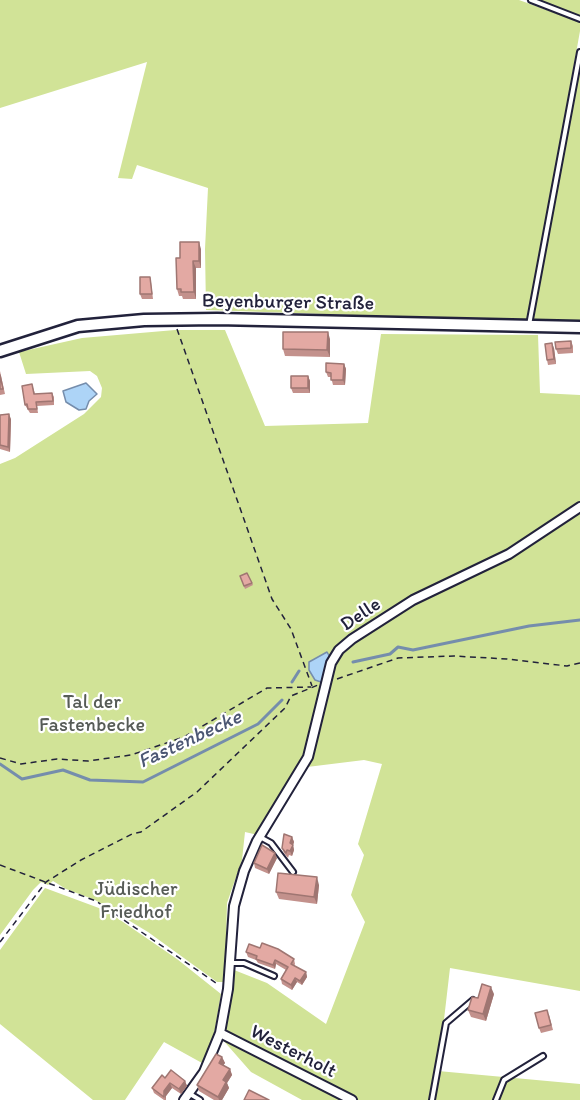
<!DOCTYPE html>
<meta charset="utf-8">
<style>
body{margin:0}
canvas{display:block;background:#fff}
</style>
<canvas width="580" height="1100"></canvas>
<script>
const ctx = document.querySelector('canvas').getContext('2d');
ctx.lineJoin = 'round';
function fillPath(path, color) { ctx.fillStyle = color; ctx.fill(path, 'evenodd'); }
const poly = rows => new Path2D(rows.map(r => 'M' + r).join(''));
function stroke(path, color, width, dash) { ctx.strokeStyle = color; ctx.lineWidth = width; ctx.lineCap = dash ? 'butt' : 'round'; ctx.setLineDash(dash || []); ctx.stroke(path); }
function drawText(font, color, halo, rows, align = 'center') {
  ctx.font = font + ' Itim,sans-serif'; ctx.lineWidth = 4.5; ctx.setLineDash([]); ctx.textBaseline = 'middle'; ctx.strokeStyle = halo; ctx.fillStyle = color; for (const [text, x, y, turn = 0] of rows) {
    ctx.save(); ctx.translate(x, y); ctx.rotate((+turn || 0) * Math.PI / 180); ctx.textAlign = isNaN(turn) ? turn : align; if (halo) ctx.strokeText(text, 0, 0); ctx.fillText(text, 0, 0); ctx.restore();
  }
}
fillPath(poly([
 [0,0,519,0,580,22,580,31,528,321,206,310,205,249,208,188,137,165,132,179,118,178,147,62,0,108],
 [537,0,580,0,580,16],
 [580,61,580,323,532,322],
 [175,330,225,330,265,426,368,423,381,334,538,335,540,393,580,395,580,991,450,968,438,1071,580,1084,580,1100,302,1100,251,1072,222,1039,220,1034,229,968,267,983,326,1024,365,922,351,895,364,855,358,844,382,764,364,760,299,768,258,835,245,832,242,860,227,903,225,982,217,982,148,932,95,900,66,889,53,881,48,885,41,882,33,890,0,935,0,464,15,458,84,414,101,397,102,388,97,376,90,371,26,374,19,352,82,338],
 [45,888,107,911,177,959,221,994,214,1034,202,1063,164,1042,125,1100,93,1100,0,1024,0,950]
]), '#d1e397');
const water = poly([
 [86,383,97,394,89,401,86,409,79,410,66,402,63,391,86,383],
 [327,652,331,659,321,682,315,680,309,670,309,662,327,652]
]);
fillPath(water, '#add4f7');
stroke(water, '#758dac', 1.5);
stroke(poly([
 [353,662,390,654,398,647,413,650,529,626,580,620],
 [292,682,299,671],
 [0,764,22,779,63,770,90,780,143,782,258,724,282,700]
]), '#758dac', 3);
const lane = poly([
 [531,0,580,19],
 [529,325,580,52],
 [260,837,271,843,293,872],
 [230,963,244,963,274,976],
 [190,1094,200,1100],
 [432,1100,446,1023,473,1000],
 [496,1100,504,1080,543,1056]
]);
const street = poly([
 [220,1033,352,1100],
 [184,1100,204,1072,220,1033,228,989,234,906,244,871,257,841,308,757,331,663,339,650,352,639,413,600,509,554,580,507]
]);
const secondary = poly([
 [0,351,78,326,144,320,217,319,580,327]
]);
stroke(lane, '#22223b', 8);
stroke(street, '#22223b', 12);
stroke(secondary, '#22223b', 15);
stroke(poly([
 [177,329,272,599,291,629,312,686],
 [337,679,398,658,454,656,507,659,567,666,580,663],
 [0,758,21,764,57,759,88,761,131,755,184,737,267,688,311,687],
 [0,865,96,901,219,985],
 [0,942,46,882,81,860,132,834,141,832,197,792,285,708,291,696,318,685]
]), '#22223b', 1.5, [6, 4.5]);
stroke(lane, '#fff', 4);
stroke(street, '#fff', 8);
stroke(secondary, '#fff', 10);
fillPath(poly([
 [201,249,201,268,196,268,196,299,183,299,182,296,179,296,177,289,180,258],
 [150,277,151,282,153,299,142,299,140,294],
 [330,339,330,357,285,356,283,349],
 [571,341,573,346,573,353,558,354,556,349],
 [554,348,556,364,548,365,547,360],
 [344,364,346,369,345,385,333,385,331,377,328,377,326,372],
 [0,371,5,394,0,395],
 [308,376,310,381,310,393,293,393,291,388],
 [32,384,35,394,52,393,54,397,54,405,37,406,38,413,30,413,25,405],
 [0,415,11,419,10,452,0,449],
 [247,573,253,585,245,589,240,576],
 [292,837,294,842,293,845,294,850,292,856,289,855,288,858,284,853,282,848],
 [277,858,269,874,255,868,254,863],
 [319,885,317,904,279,899,276,892],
 [246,952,294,959,295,964,294,966,306,972,307,977,302,985,297,982,292,990,282,984,281,979,286,970,276,964,275,969,258,963,256,960,248,957],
 [494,994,486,1021,471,1017,468,1010,478,998],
 [549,1015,553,1030,541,1033,539,1028],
 [222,1057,225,1063,223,1065,230,1069,232,1075,227,1083,229,1088,222,1100,214,1100,199,1091,197,1085],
 [165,1078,185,1081,187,1086,181,1094,172,1088,166,1096,166,1100,164,1100,154,1093,152,1088]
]), '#c3918c');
fillPath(poly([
 [199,242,201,249,201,268,199,261],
 [193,261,196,268,196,299,194,292],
 [328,332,330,339,330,357,327,350],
 [552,343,554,348,556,364,554,359],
 [344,364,346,369,345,385,343,380],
 [308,376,310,381,310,393,308,388],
 [9,414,11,419,10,452,8,447],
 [292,837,294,842,293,845,294,850,292,856,290,851,290,843],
 [275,853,277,858,269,874,267,869],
 [317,877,319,885,317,904,314,897],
 [275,960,276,964,275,969,273,965],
 [306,972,307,977,302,985,300,981],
 [295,978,297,982,292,990,291,985],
 [491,987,494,994,486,1021,483,1014],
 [222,1057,225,1063,221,1069,219,1063],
 [230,1069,232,1075,227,1083,229,1088,222,1100,219,1100,218,1097,223,1080],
 [185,1081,187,1086,181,1094,179,1089],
 [170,1083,172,1088,166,1096,166,1100,164,1091]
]), '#9f7672');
const building = poly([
 [180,242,199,242,199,261,193,261,194,292,181,292,181,289,177,289,176,258,180,258,180,242],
 [140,277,150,277,152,294,140,294,140,277],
 [283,332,328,332,327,350,283,349,283,332],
 [571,341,571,348,556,349,555,342,571,341],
 [552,343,554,359,547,360,545,344,552,343],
 [326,363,344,364,343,380,331,380,331,373,326,372,326,363],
 [0,375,3,389,0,389,0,375],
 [291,376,308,376,308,388,291,388,291,376],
 [32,384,34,394,52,393,53,401,36,402,37,409,28,409,27,404,25,405,22,386,32,384],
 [9,414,8,447,0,445,0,415,9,414],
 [247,573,252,583,244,586,240,576,247,573],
 [284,834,292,837,290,843,293,845,290,851,287,850,286,853,282,848,284,834],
 [262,845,275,853,267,869,254,863,262,845],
 [278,873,317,877,314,897,276,892,278,873],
 [262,943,278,949,294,959,291,964,306,972,300,981,295,978,291,985,281,979,288,967,275,960,273,965,256,959,257,956,246,952,249,944,260,948,262,943],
 [482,984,491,987,483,1014,468,1010,472,997,478,998,482,984],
 [547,1010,551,1025,539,1028,535,1013,547,1010],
 [216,1054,222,1057,219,1063,230,1069,223,1080,226,1082,218,1097,197,1085,216,1054],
 [171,1070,185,1081,179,1089,170,1083,164,1091,164,1097,152,1088,162,1075,165,1078,171,1070],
 [249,1090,269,1100,244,1100,249,1090]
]);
fillPath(building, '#e3a9a3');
stroke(building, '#9f7672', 1.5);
drawText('20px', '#22223b', '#fff', [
 ["Beyenburger Straße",288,303,1],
 ["Delle",361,615,-34],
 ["Westerholt",293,1052,27]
]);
drawText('20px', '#575c57', '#fff', [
 ["Tal der",92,703],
 ["Fastenbecke",92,726],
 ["Jüdischer",136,890],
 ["Friedhof",136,913]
]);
drawText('italic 21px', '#4c5773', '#fff', [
 ["Fastenbecke",190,740,-25]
]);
</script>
